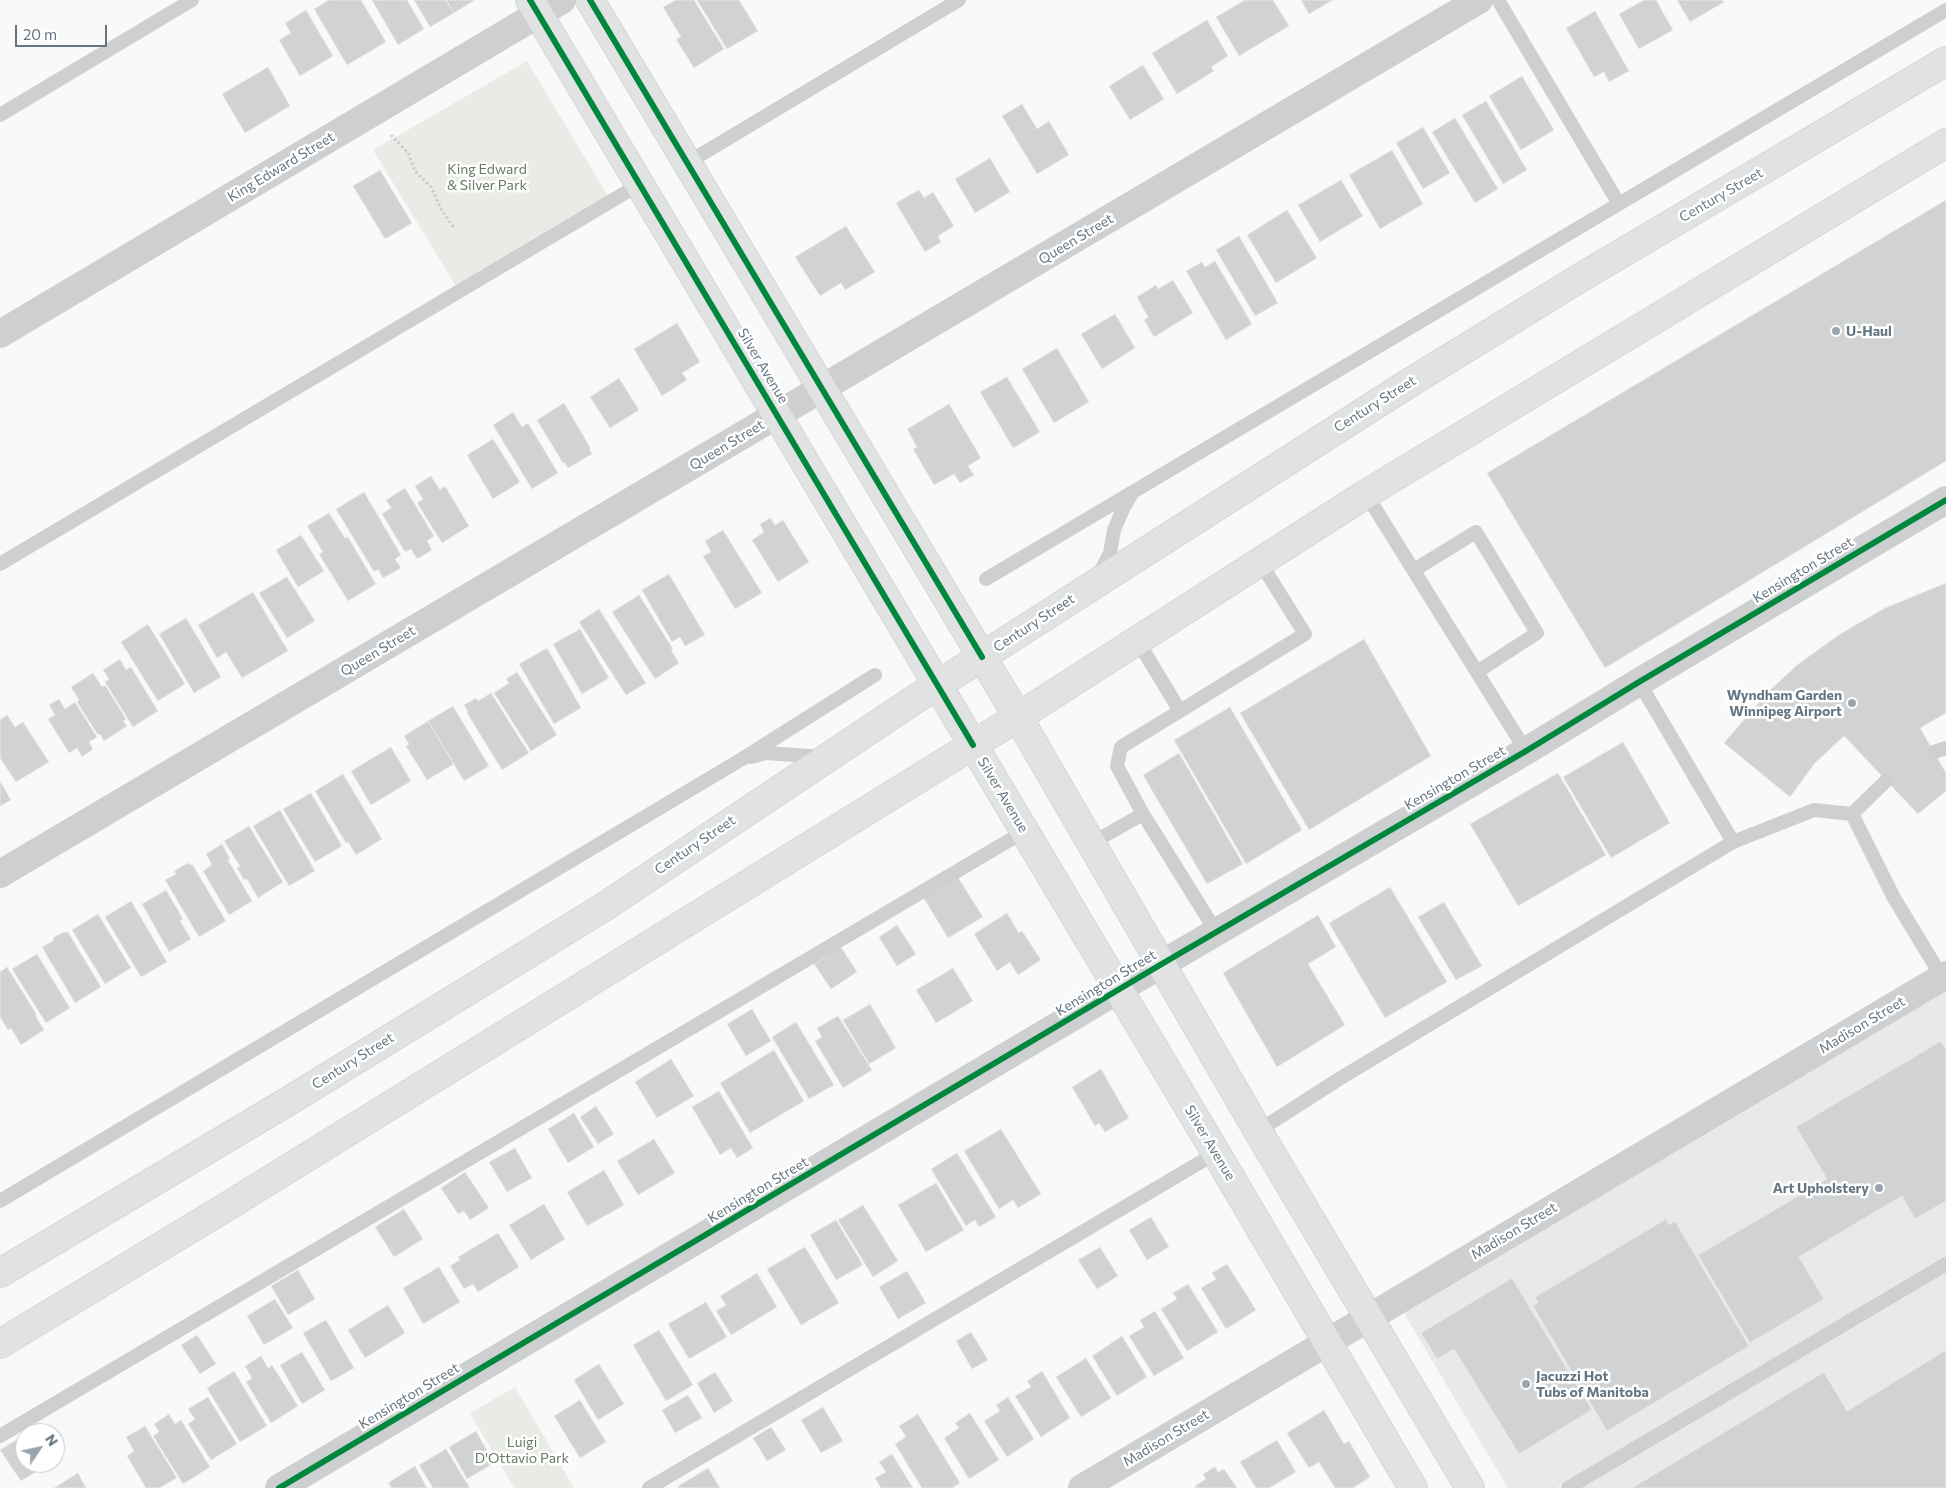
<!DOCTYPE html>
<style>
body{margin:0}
#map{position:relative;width:1946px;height:1488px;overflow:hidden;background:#f9f9f9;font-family:Commissioner,sans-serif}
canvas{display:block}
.north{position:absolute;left:15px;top:1423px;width:50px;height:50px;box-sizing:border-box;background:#fff;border:1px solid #c1c8cd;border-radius:50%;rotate:56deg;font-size:14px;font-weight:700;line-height:20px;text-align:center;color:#657683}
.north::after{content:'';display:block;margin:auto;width:18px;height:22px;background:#99a4ac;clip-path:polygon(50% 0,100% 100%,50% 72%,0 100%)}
.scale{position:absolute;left:15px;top:25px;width:92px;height:22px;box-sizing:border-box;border:2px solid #657683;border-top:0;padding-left:6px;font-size:15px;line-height:18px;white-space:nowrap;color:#657683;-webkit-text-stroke:4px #fff;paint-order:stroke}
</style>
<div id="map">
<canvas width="1946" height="1488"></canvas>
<div class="north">N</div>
<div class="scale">20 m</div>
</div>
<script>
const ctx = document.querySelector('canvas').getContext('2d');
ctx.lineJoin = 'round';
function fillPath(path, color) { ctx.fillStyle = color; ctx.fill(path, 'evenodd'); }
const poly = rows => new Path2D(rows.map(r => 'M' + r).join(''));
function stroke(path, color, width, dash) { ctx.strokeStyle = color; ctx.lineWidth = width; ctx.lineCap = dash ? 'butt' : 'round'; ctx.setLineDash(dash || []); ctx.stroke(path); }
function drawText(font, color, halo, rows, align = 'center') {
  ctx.font = font + ' Commissioner,sans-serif'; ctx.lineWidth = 5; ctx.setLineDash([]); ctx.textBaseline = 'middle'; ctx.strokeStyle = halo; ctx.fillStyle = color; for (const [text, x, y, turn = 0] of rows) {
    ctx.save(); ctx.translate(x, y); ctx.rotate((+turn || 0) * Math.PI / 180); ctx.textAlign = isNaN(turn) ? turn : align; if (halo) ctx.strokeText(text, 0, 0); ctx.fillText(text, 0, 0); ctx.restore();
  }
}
fillPath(poly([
 [1946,981,1946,1258,1557,1488,1508,1488,1399,1305],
 [1946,1267,1946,1488,1574,1488]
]), '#e8e9e9');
fillPath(poly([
 [527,61,608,196,457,288,373,150],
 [515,1387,574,1488,514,1488,470,1413]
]), '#e8ebe6');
const building = poly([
 [329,0,361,0,386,42,347,65,314,9,329,0],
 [372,0,407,0,424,29,398,45,372,0],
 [414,0,446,0,454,13,430,27,414,0],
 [446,0,475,0,454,13,446,0],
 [676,0,694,0,724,49,694,68,676,39,681,37,663,7,676,0],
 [697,0,739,0,758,31,727,49,697,0],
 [1245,0,1273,0,1289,26,1239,56,1216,17,1245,0],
 [1301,0,1333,0,1309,14,1301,0],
 [1644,0,1656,0,1673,30,1639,49,1619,14,1644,0],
 [1677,0,1723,0,1724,2,1690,22,1677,0],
 [306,10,333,56,300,76,279,40,291,33,285,23,306,10],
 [1595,11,1629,71,1609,82,1604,72,1594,77,1566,28,1595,11],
 [1207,20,1228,56,1211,67,1214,71,1177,94,1152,53,1207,20],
 [1143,65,1164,99,1130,120,1109,86,1143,65],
 [268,67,290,106,245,133,222,94,268,67],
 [1522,76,1554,130,1521,150,1489,96,1522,76],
 [1486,101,1527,170,1503,184,1462,115,1486,101],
 [1022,104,1037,129,1049,121,1069,155,1037,174,1002,116,1022,104],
 [1455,118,1498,189,1475,203,1432,132,1455,118],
 [1423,127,1450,173,1423,189,1396,143,1423,127],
 [1392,150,1423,204,1380,229,1349,175,1392,150],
 [990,158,1010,192,975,213,955,179,990,158],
 [380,170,412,223,385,239,353,186,380,170],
 [1341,180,1363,216,1320,242,1298,205,1341,180],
 [919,190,924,198,933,192,954,226,938,236,941,242,925,252,896,203,919,190],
 [1946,200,1946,461,1605,668,1487,473,1946,200],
 [1287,210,1317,258,1276,283,1247,235,1287,210],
 [846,226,875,272,845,290,841,283,820,296,795,257,846,226],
 [1239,236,1278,303,1255,316,1216,250,1239,236],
 [1215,261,1252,324,1226,340,1186,271,1202,262,1205,267,1215,261],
 [1173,280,1193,313,1154,337,1144,320,1148,317,1137,297,1156,285,1158,289,1173,280],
 [1115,314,1135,348,1102,369,1081,334,1115,314],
 [677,323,700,362,682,373,687,380,662,396,634,349,677,323],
 [1057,348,1089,402,1054,423,1022,369,1057,348],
 [1007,377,1040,432,1013,448,980,392,1007,377],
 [619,378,639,410,610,428,590,397,619,378],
 [564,403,590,447,589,447,592,454,568,468,564,462,563,463,537,420,564,403],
 [949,404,981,458,968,466,974,475,960,483,954,474,934,485,913,449,917,447,907,429,949,404],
 [513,412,522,427,528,423,558,473,532,489,493,425,513,412],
 [493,439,520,482,493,499,467,455,493,439],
 [431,476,440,490,445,486,469,526,442,543,417,503,423,499,415,486,431,476],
 [405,488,434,536,427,541,432,550,417,559,411,549,405,552,382,514,391,508,386,500,405,488],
 [364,492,401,555,395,559,401,568,383,578,378,569,374,572,336,509,364,492],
 [329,513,345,538,348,537,376,584,348,601,319,554,323,552,307,526,329,513],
 [770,518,775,525,783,520,809,562,778,582,752,540,764,532,760,524,770,518],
 [723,530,762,593,735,609,703,556,711,552,705,541,723,530],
 [301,535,324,571,298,587,276,550,301,535],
 [669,574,705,635,685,646,680,637,672,642,642,590,669,574],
 [287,577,315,621,287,638,259,593,287,577],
 [1946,583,1946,713,1920,728,1946,773,1946,791,1918,814,1844,736,1815,763,1790,797,1724,743,1766,694,1797,665,1840,634,1885,608,1946,583],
 [253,592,288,651,242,678,226,652,217,658,198,625,253,592],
 [639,595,673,649,671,650,679,663,655,679,612,612,639,595],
 [599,609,646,683,626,695,579,622,599,609],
 [186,618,221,677,194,693,159,634,186,618],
 [148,624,185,684,158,701,121,642,148,624],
 [580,629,609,678,582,694,553,644,580,629],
 [1364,639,1431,756,1309,830,1240,713,1364,639],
 [547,648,581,708,554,724,519,664,547,648],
 [120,659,126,670,131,667,158,711,133,727,105,682,109,679,103,670,120,659],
 [517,672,557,735,531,751,494,693,509,683,506,679,517,672],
 [93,673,102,687,105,685,126,719,123,721,127,726,104,741,100,734,98,735,77,702,79,700,71,687,93,673],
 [491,693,529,753,502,770,467,713,468,712,464,705,476,698,478,701,491,693],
 [59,699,65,709,75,702,97,737,89,742,93,749,82,757,77,748,69,753,48,719,55,715,49,705,59,699],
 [453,706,489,766,464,781,428,721,453,706],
 [1230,707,1302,830,1246,864,1174,740,1230,707],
 [7,715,15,727,23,722,49,762,16,782,0,758,0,720,7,715],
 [428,721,454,764,427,780,406,746,409,744,404,736,428,721],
 [1623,742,1670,823,1611,858,1563,777,1623,742],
 [391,747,411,781,371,805,351,771,391,747],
 [1179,753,1243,864,1207,884,1143,775,1179,753],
 [1558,773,1606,855,1518,906,1470,824,1558,773],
 [343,774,382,839,356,855,348,842,346,843,315,791,343,774],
 [0,781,11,800,0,806,0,781],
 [311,793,342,846,315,862,283,809,311,793],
 [280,810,315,871,289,886,253,826,280,810],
 [249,826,283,882,258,898,247,879,244,880,237,868,240,866,224,841,249,826],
 [222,844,230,859,228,860,252,901,229,915,203,871,212,865,206,854,222,844],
 [188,863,190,865,192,864,226,921,199,937,165,880,176,874,174,871,188,863],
 [957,876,983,917,948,938,923,897,957,876],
 [1390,887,1447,982,1385,1018,1329,923,1390,887],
 [166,890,183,919,180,921,191,939,169,952,142,904,166,890],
 [131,901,167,962,141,977,105,917,131,901],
 [1444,902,1482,966,1456,980,1418,917,1444,902],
 [1007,913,1019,933,1022,931,1041,960,1018,975,1010,962,997,971,974,934,1007,913],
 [98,914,131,968,105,984,72,930,98,914],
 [1318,915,1336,947,1308,964,1345,1025,1277,1067,1223,973,1318,915],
 [897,925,916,954,897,966,879,937,897,925],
 [68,932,101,987,75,1003,42,947,53,941,54,937,62,933,68,932],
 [841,947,857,972,831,989,814,964,841,947],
 [37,954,70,1008,46,1023,12,969,37,954],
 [7,967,37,1015,35,1015,44,1030,21,1045,11,1028,8,1030,0,1017,0,972,7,967],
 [953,968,973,1001,936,1023,916,990,953,968],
 [870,1004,896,1048,869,1064,843,1020,870,1004],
 [752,1009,771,1041,746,1056,727,1024,752,1009],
 [838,1016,872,1070,843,1088,815,1041,822,1037,817,1028,838,1016],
 [796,1022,834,1085,809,1099,772,1037,796,1022],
 [1941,1041,1946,1049,1946,1201,1915,1219,1902,1196,1799,1257,1824,1299,1750,1343,1698,1255,1827,1179,1796,1127,1941,1041],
 [774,1050,804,1101,750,1133,720,1083,774,1050],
 [671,1059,694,1096,657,1118,635,1082,671,1059],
 [1101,1069,1129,1118,1105,1132,1099,1123,1095,1126,1072,1087,1101,1069],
 [719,1091,753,1148,737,1158,731,1148,720,1155,692,1107,719,1091],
 [596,1106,614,1134,598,1144,580,1117,596,1106],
 [574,1113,594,1147,568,1163,548,1129,574,1113],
 [1001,1129,1041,1194,1018,1208,1013,1200,999,1209,964,1151,1001,1129],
 [654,1139,675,1173,638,1195,617,1161,654,1139],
 [515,1148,532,1178,507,1192,489,1162,515,1148],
 [957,1153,996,1217,979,1227,975,1220,966,1226,931,1169,957,1153],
 [604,1170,624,1205,587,1226,567,1192,604,1170],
 [465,1172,489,1208,470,1220,464,1211,458,1214,441,1188,465,1172],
 [936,1183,964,1230,926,1252,898,1205,936,1183],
 [544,1204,565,1239,531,1260,509,1225,544,1204],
 [863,1205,898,1261,873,1277,838,1220,863,1205],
 [404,1209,423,1239,394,1257,375,1227,404,1209],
 [1151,1217,1169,1247,1147,1260,1129,1230,1151,1217],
 [1666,1219,1669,1225,1675,1221,1749,1346,1607,1431,1533,1306,1538,1302,1535,1297,1666,1219],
 [836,1220,863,1265,836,1280,810,1235,836,1220],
 [498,1233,519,1267,478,1292,473,1284,464,1289,450,1266,460,1260,458,1257,498,1233],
 [805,1247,839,1303,801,1325,767,1269,805,1247],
 [1100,1247,1118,1276,1097,1289,1078,1260,1100,1247],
 [1227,1264,1256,1310,1226,1329,1201,1288,1216,1279,1212,1273,1227,1264],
 [439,1267,460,1302,423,1324,403,1288,439,1267],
 [298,1270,315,1299,288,1315,271,1286,298,1270],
 [907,1271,926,1303,898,1319,879,1287,907,1271],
 [757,1273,777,1307,731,1335,716,1311,726,1305,720,1296,757,1273],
 [1512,1278,1592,1410,1519,1454,1454,1349,1437,1359,1421,1333,1512,1278],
 [1188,1284,1218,1332,1187,1351,1161,1309,1177,1299,1173,1293,1188,1284],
 [275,1299,293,1328,264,1345,247,1316,275,1299],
 [706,1302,727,1337,689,1359,668,1324,706,1302],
 [388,1305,405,1333,365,1358,348,1330,388,1305],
 [1155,1311,1184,1358,1154,1376,1129,1336,1144,1327,1140,1320,1155,1311],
 [326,1320,354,1368,331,1381,303,1333,326,1320],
 [659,1330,693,1385,666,1401,633,1345,659,1330],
 [971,1332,988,1360,972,1369,956,1341,971,1332],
 [197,1335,216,1364,200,1374,181,1345,197,1335],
 [1122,1336,1147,1377,1117,1396,1092,1356,1122,1336],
 [1946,1350,1946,1488,1632,1488,1824,1372,1847,1411,1946,1350],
 [302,1352,325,1390,302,1404,280,1365,302,1352],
 [261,1356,268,1368,272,1365,298,1406,271,1423,246,1382,252,1378,245,1366,261,1356],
 [1086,1358,1111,1398,1081,1417,1056,1377,1086,1358],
 [599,1364,624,1404,598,1420,574,1380,599,1364],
 [234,1371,267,1426,240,1442,207,1388,234,1371],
 [1042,1371,1070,1418,1041,1437,1015,1396,1031,1387,1027,1381,1042,1371],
 [715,1372,733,1401,714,1413,697,1383,715,1372],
 [688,1395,702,1418,675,1433,662,1410,688,1395],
 [208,1397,237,1444,211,1460,188,1424,195,1419,188,1409,208,1397],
 [1008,1397,1034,1439,1007,1457,984,1421,1000,1411,996,1405,1008,1397],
 [580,1400,606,1442,580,1458,554,1416,580,1400],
 [823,1407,843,1441,821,1453,801,1420,823,1407],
 [1324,1410,1344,1444,1349,1441,1370,1477,1353,1488,1335,1488,1319,1462,1309,1468,1287,1433,1324,1410],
 [970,1413,999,1460,969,1479,944,1438,959,1428,955,1423,970,1413],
 [169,1414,175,1424,181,1420,210,1467,183,1484,153,1436,159,1432,154,1424,169,1414],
 [918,1414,960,1483,952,1488,922,1488,895,1444,906,1437,899,1426,918,1414],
 [145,1426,177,1478,159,1488,146,1488,127,1456,134,1451,126,1437,145,1426],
 [771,1427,786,1450,767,1461,753,1438,771,1427],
 [476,1431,494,1463,467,1479,449,1447,476,1431],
 [24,1435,25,1463,42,1463,44,1467,21,1481,0,1450,24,1435],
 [1277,1440,1296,1472,1269,1488,1256,1488,1240,1462,1277,1440],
 [446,1449,470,1488,433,1488,419,1465,446,1449],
 [892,1454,913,1488,881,1488,875,1478,886,1472,879,1462,892,1454],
 [415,1466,427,1488,392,1488,388,1483,415,1466],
 [1215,1467,1218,1472,1224,1469,1237,1488,1196,1488,1195,1486,1206,1479,1203,1474,1215,1467],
 [708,1468,720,1488,679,1488,678,1486,708,1468],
 [78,1473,86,1488,54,1488,78,1473]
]);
fillPath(building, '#d0d2d3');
stroke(building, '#e8e8e8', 1);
const secondary = poly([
 [530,0,1216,1153,1413,1488],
 [590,0,1018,717,1258,1131,1470,1488]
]);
const primary = poly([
 [0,1273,287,1102,604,907,914,700,1406,385,1580,278,1946,61],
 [0,1344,223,1209,1018,717,1366,494,1946,143]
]);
stroke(secondary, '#d5d6d7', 30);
stroke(primary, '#d5d6d7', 30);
stroke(poly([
 [391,135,408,153,415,171,431,187,441,209,454,228]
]), '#cbcccd', 3, [2.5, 2.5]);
stroke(poly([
 [1498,0,1619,204],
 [0,115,192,0],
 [687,163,959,0],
 [1366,494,1526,751],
 [0,564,640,184],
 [1414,570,1476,532,1537,633,1477,672],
 [1098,577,1110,553,1114,530,1123,509,1132,493],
 [986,579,1946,10],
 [1137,640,1180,711,1305,634,1260,562],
 [1639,682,1733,842],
 [1180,711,1121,747,1117,766,1143,814,1217,933],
 [1934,752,1946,748],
 [751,757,766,753,824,757],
 [1887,780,1852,814,1894,898,1942,977],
 [1090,844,1143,814],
 [1258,1131,1339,1079,1733,842,1814,810,1852,814],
 [0,1201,742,759,875,675],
 [0,1436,1025,831],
 [649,1488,1216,1153],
 [1568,1488,1946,1264]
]), '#cecfd0', 14);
stroke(poly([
 [0,334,562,0],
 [0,874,1479,0],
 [279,1488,1160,965,1526,751,1639,682,1946,500],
 [1082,1488,1946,975]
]), '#cecfd0', 28);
stroke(secondary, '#e1e2e2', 28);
stroke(primary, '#e1e2e2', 28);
stroke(poly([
 [530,0,973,745],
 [590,0,982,657],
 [279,1488,1160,965,1526,751,1639,682,1946,500]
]), '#00873e', 6);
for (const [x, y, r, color] of [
 [1836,331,5,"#99a4ac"],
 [1852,703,5,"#99a4ac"],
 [1879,1188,5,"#99a4ac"],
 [1526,1384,5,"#99a4ac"]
]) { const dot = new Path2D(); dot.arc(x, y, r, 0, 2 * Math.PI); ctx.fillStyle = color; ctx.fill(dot); stroke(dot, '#fff', 2); }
drawText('14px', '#657683', '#fff', [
 ["King Edward Street",281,167,-31],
 ["Century Street",1721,195,-30],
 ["Queen Street",1076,239,-31],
 ["Silver Avenue",763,366,59],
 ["Century Street",1375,404,-32],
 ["Queen Street",727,445,-31],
 ["Kensington Street",1803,570,-31],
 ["Century Street",1034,623,-33],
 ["Queen Street",378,651,-31],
 ["Kensington Street",1455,778,-30],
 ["Silver Avenue",1003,795,59],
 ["Century Street",695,845,-34],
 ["Kensington Street",1106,983,-31],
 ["Madison Street",1862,1025,-31],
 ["Century Street",353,1061,-32],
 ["Silver Avenue",1210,1143,59],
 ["Kensington Street",758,1190,-31],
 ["Madison Street",1514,1231,-31],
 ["Kensington Street",409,1396,-31],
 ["Madison Street",1166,1438,-31]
]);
drawText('14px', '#687a64', '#fff', [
 ["King Edward",487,169],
 ["& Silver Park",487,185],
 ["Luigi",522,1442],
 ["D'Ottavio Park",522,1458]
]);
drawText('bold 14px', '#657683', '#fff', [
 ["U-Haul",1846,331],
 ["Wyndham Garden",1842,695,"right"],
 ["Winnipeg Airport",1842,711,"right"],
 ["Art Upholstery",1869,1188,"right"],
 ["Jacuzzi Hot",1536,1376],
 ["Tubs of Manitoba",1536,1392]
], 'left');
</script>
